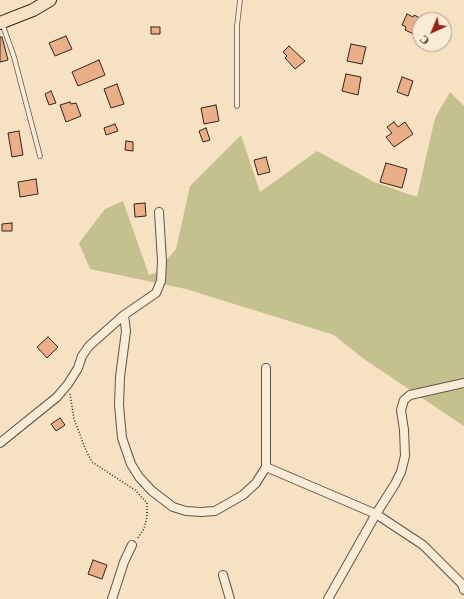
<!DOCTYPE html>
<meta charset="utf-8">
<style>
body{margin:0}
#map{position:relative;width:464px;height:599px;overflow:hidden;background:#f6e1c2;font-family:"EB Garamond",serif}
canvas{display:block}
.north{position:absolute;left:412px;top:12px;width:40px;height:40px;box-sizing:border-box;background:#f9ecd7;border:1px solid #a99c8d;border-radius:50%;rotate:224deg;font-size:11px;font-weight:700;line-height:16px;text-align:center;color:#31251e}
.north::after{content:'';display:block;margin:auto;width:14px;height:18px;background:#8f2418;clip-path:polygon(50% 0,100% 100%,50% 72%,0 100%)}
</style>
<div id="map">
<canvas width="464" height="599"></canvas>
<div class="north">С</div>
</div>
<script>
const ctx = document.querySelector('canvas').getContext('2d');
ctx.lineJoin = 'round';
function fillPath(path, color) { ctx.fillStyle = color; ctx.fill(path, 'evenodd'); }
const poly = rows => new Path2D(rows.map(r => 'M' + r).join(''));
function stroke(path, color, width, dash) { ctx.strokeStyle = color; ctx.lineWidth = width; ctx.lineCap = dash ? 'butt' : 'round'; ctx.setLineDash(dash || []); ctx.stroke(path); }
fillPath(poly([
 [450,92,464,106,464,426,364,359,334,335,186,289,90,269,79,243,105,209,123,201,149,275,155,273,176,249,190,186,241,135,260,192,317,151,374,182,417,197,435,118]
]), '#c4c18e');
const building = poly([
 [407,14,413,17,414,15,420,18,420,37,405,30,406,27,402,25,407,14],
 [151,27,160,27,160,34,151,34,151,27],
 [66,36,72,49,55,56,49,43,66,36],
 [0,37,2,37,8,60,0,62,0,37],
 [351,44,366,47,362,64,347,61,351,44],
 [289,46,305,61,295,69,285,58,287,56,283,52,289,46],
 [99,60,105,75,78,86,72,72,99,60],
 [346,74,361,77,358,95,342,91,346,74],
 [402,77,413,81,408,96,397,92,402,77],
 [117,84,124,104,111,108,104,89,117,84],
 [51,91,56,103,49,105,45,94,51,91],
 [70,102,71,104,76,103,81,116,66,122,60,105,70,102],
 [216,105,219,121,204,124,201,108,216,105],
 [394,122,398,127,405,122,413,134,394,147,386,137,392,133,387,127,394,122],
 [115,124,118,131,106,135,104,128,115,124],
 [206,128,210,140,203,142,199,131,206,128],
 [19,131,23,155,12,157,8,133,19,131],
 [126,141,133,142,133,151,125,150,126,141],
 [266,157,270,172,258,175,254,160,266,157],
 [386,163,407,169,402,188,380,182,386,163],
 [36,179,38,194,20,197,18,182,36,179],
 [145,203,146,216,135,217,134,204,145,203],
 [12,223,12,231,2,231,2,224,12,223],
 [48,337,58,347,47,358,37,347,48,337],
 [60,418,65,425,56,431,51,424,60,418],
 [93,560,107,565,102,579,88,574,93,560]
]);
fillPath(building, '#eaae89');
stroke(building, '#31251e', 1);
const lane = poly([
 [2,23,14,57,40,156],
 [237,106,237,26,240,0]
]);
const street = poly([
 [124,315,126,331,120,377,119,405,122,438,131,464,139,477,152,491,173,507,186,511,201,512,215,511,243,495,256,483,266,467,266,368],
 [0,443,57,397,68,384,78,368,82,356,89,346,124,315,156,293,161,281,162,261,159,212],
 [266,467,376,514,423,545,462,584,464,590],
 [223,575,230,599],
 [112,599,124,562,132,545],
 [328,599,376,514,395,484,401,472,405,456,404,430,401,410,404,400,410,395,464,383]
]);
const primary = poly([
 [0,23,33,10,50,0]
]);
stroke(lane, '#625447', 5.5);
stroke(street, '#625447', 10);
stroke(primary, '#31251e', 14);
stroke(poly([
 [70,394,74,419,85,448,92,462,135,490,147,503,147,517,144,529,137,539]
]), '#31251e', 1.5, [1, 2]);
stroke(lane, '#f9ecd7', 4);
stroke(street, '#f9ecd7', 8);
stroke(primary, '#f6e1c2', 12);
</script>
